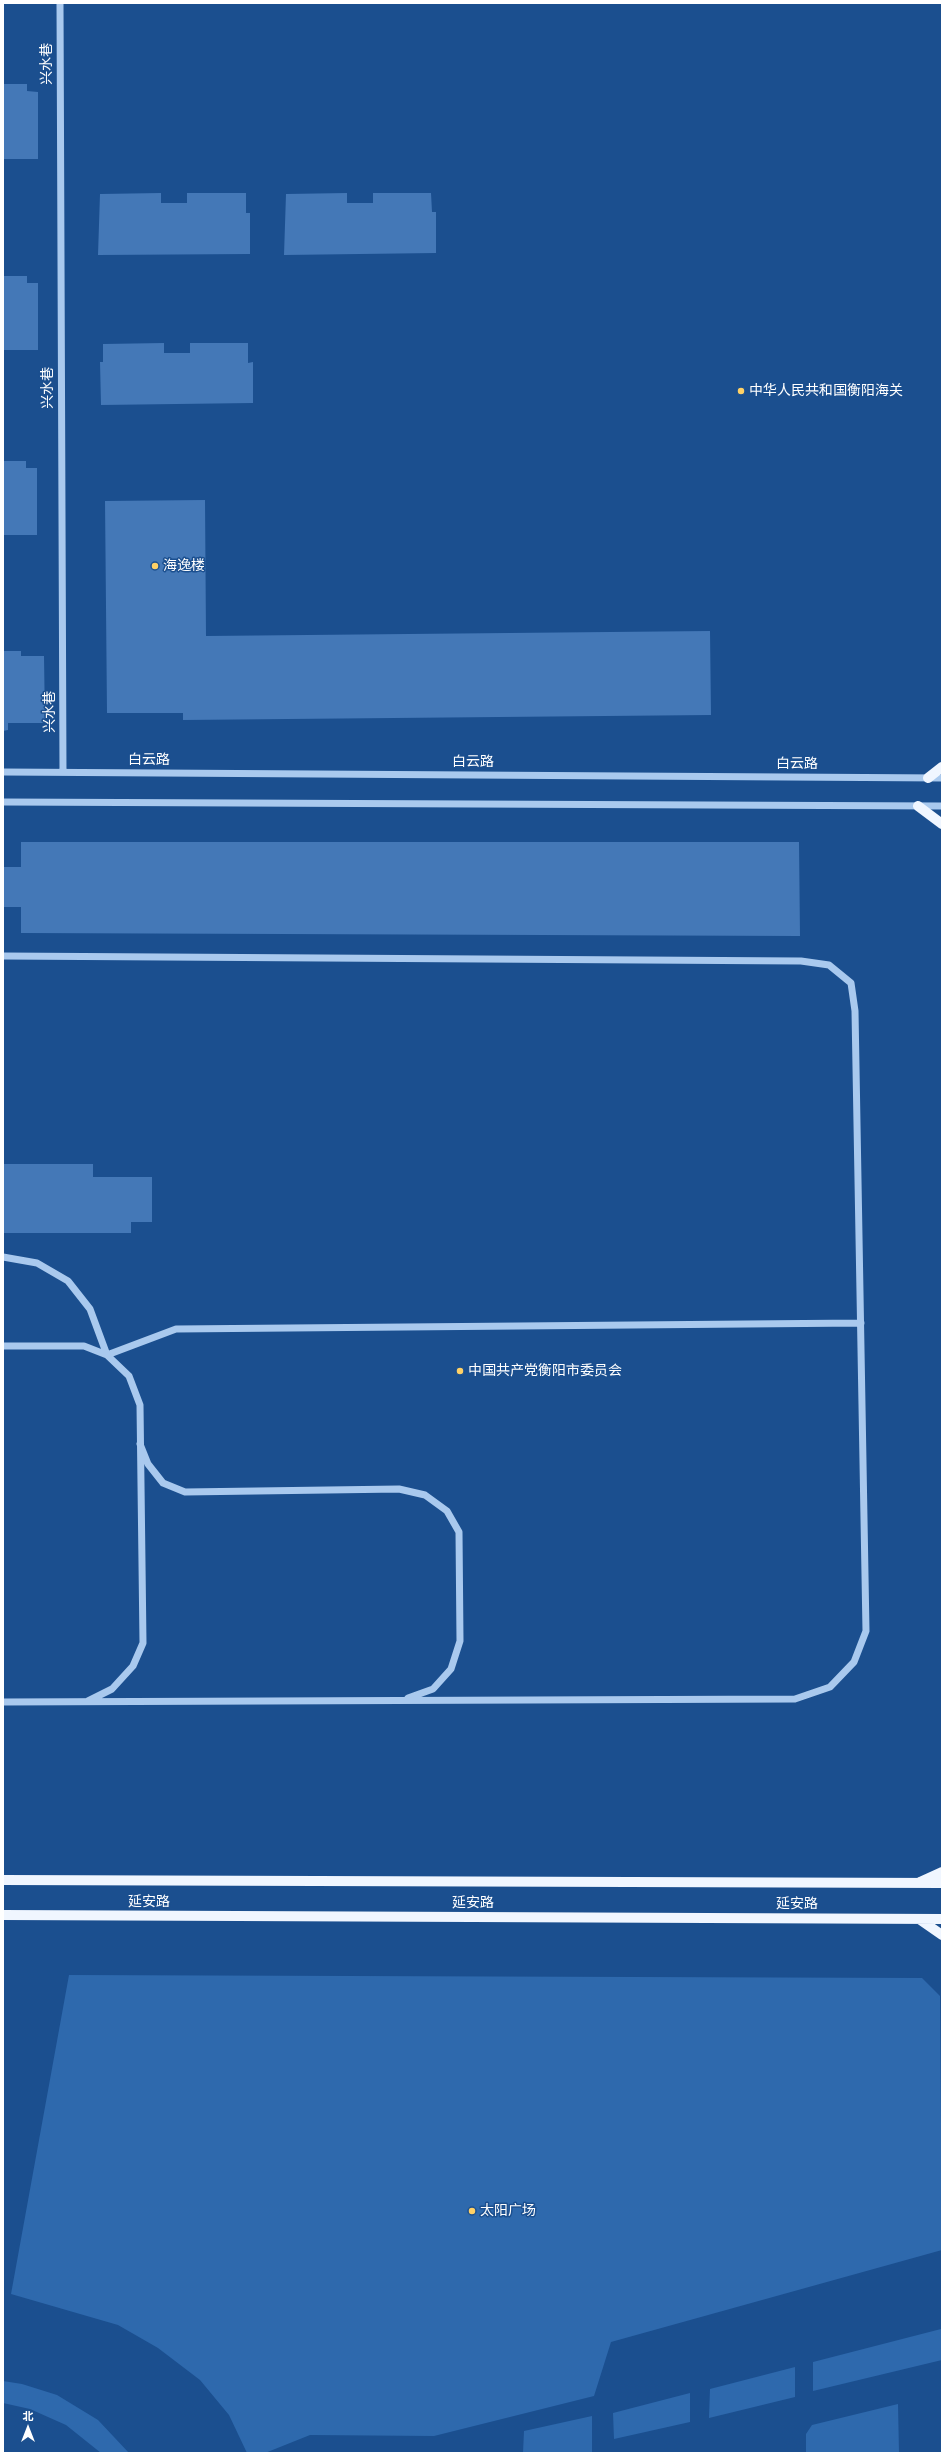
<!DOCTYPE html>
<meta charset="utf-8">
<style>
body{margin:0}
#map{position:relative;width:945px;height:2456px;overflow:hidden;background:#1b4f8f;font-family:Inter,"Noto Sans SC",sans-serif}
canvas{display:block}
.frame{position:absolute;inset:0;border:4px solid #fff;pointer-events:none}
.north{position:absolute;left:8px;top:2408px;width:40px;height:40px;-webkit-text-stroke:3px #1b4f8f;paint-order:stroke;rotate:0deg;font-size:11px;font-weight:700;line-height:16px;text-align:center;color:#fff}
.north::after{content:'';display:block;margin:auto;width:14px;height:18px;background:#fff;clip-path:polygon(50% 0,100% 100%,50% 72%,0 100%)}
</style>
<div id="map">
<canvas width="945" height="2456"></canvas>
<div class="frame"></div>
<div class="north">北</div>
</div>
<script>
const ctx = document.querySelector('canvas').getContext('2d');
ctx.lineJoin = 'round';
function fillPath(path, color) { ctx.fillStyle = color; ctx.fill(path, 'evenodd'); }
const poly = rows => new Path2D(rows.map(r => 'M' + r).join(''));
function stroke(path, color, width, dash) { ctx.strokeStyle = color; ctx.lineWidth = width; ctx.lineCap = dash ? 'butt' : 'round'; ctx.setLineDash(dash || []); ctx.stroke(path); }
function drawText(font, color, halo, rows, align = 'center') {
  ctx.font = font + ' Inter,"Noto Sans SC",sans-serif'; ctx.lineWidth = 3; ctx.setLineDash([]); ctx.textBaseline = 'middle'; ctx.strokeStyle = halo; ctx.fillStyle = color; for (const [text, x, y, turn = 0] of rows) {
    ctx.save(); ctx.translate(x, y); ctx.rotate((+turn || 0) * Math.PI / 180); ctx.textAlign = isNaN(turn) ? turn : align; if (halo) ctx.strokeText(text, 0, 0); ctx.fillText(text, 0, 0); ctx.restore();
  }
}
fillPath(poly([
 [69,1975,922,1978,940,1996,942,2250,611,2342,594,2396,434,2436,310,2435,265,2453,247,2453,229,2415,200,2380,158,2348,118,2325,11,2294],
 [941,2329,942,2360,813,2391,813,2362],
 [795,2367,795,2397,709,2418,710,2389],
 [3,2381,22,2384,57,2395,98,2420,129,2453,101,2453,66,2425,30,2409,3,2403],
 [690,2393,690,2422,614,2439,613,2413],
 [898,2404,899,2453,806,2453,806,2434,812,2425],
 [592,2416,592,2453,523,2453,524,2431]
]), '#2e69ad');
fillPath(poly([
 [3,84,27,84,27,91,38,92,38,159,3,159],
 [161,193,161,203,187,203,187,193,246,193,246,213,250,213,250,254,98,255,100,194],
 [347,193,347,203,373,203,373,193,431,193,432,212,436,212,436,253,284,255,286,194],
 [3,276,27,276,27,283,38,283,38,350,3,350],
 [164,343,164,353,190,353,190,343,248,343,248,363,253,362,253,403,101,405,100,362,103,362,103,344],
 [3,461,26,461,26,468,37,468,37,535,3,535],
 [205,500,206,636,710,631,711,715,183,720,183,713,107,713,105,501],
 [3,651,21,651,21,656,44,656,45,723,8,723,8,730,3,731],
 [21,842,799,842,800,936,21,933,21,907,3,907,3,867,21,867],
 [3,1164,93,1164,93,1177,152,1177,152,1222,131,1222,131,1233,3,1233]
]), '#4478b7');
stroke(poly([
 [60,3,63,772],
 [3,772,942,778],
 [3,802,942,806],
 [3,956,801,961,829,965,851,983,855,1011,866,1631,854,1662,830,1687,795,1699,3,1702],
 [3,1257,37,1263,68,1281,90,1309,107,1355,176,1329,861,1323],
 [3,1346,84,1346,107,1355,129,1376,140,1405,143,1643,133,1666,112,1689,88,1701],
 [140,1444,148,1464,163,1483,185,1492,399,1489,425,1495,447,1511,459,1532,460,1641,451,1669,433,1689,408,1698]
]), '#a9c9ee', 7);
stroke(poly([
 [928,778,942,767],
 [918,806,942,824],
 [3,1880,942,1883],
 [920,1882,942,1872],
 [3,1915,942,1919],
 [919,1919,942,1935]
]), '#f0f6ff', 10);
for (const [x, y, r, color] of [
 [741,391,4,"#ffd166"],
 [155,566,4,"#ffd166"],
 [460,1371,4,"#ffd166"],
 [472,2211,4,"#ffd166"]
]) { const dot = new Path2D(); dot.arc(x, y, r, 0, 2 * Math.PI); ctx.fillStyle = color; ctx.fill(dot); stroke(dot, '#1b4f8f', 1.5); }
drawText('14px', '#fff', '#1b4f8f', [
 ["兴水巷",47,64,-90],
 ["兴水巷",48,388,-90],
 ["兴水巷",50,712,-90],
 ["白云路",149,760],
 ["白云路",473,762],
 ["白云路",797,764],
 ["延安路",149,1902],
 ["延安路",473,1903],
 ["延安路",797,1904]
]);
drawText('14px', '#fff', '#1b4f8f', [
 ["中华人民共和国衡阳海关",749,391],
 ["海逸楼",163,566],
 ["中国共产党衡阳市委员会",468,1371],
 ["太阳广场",480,2211]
], 'left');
</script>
